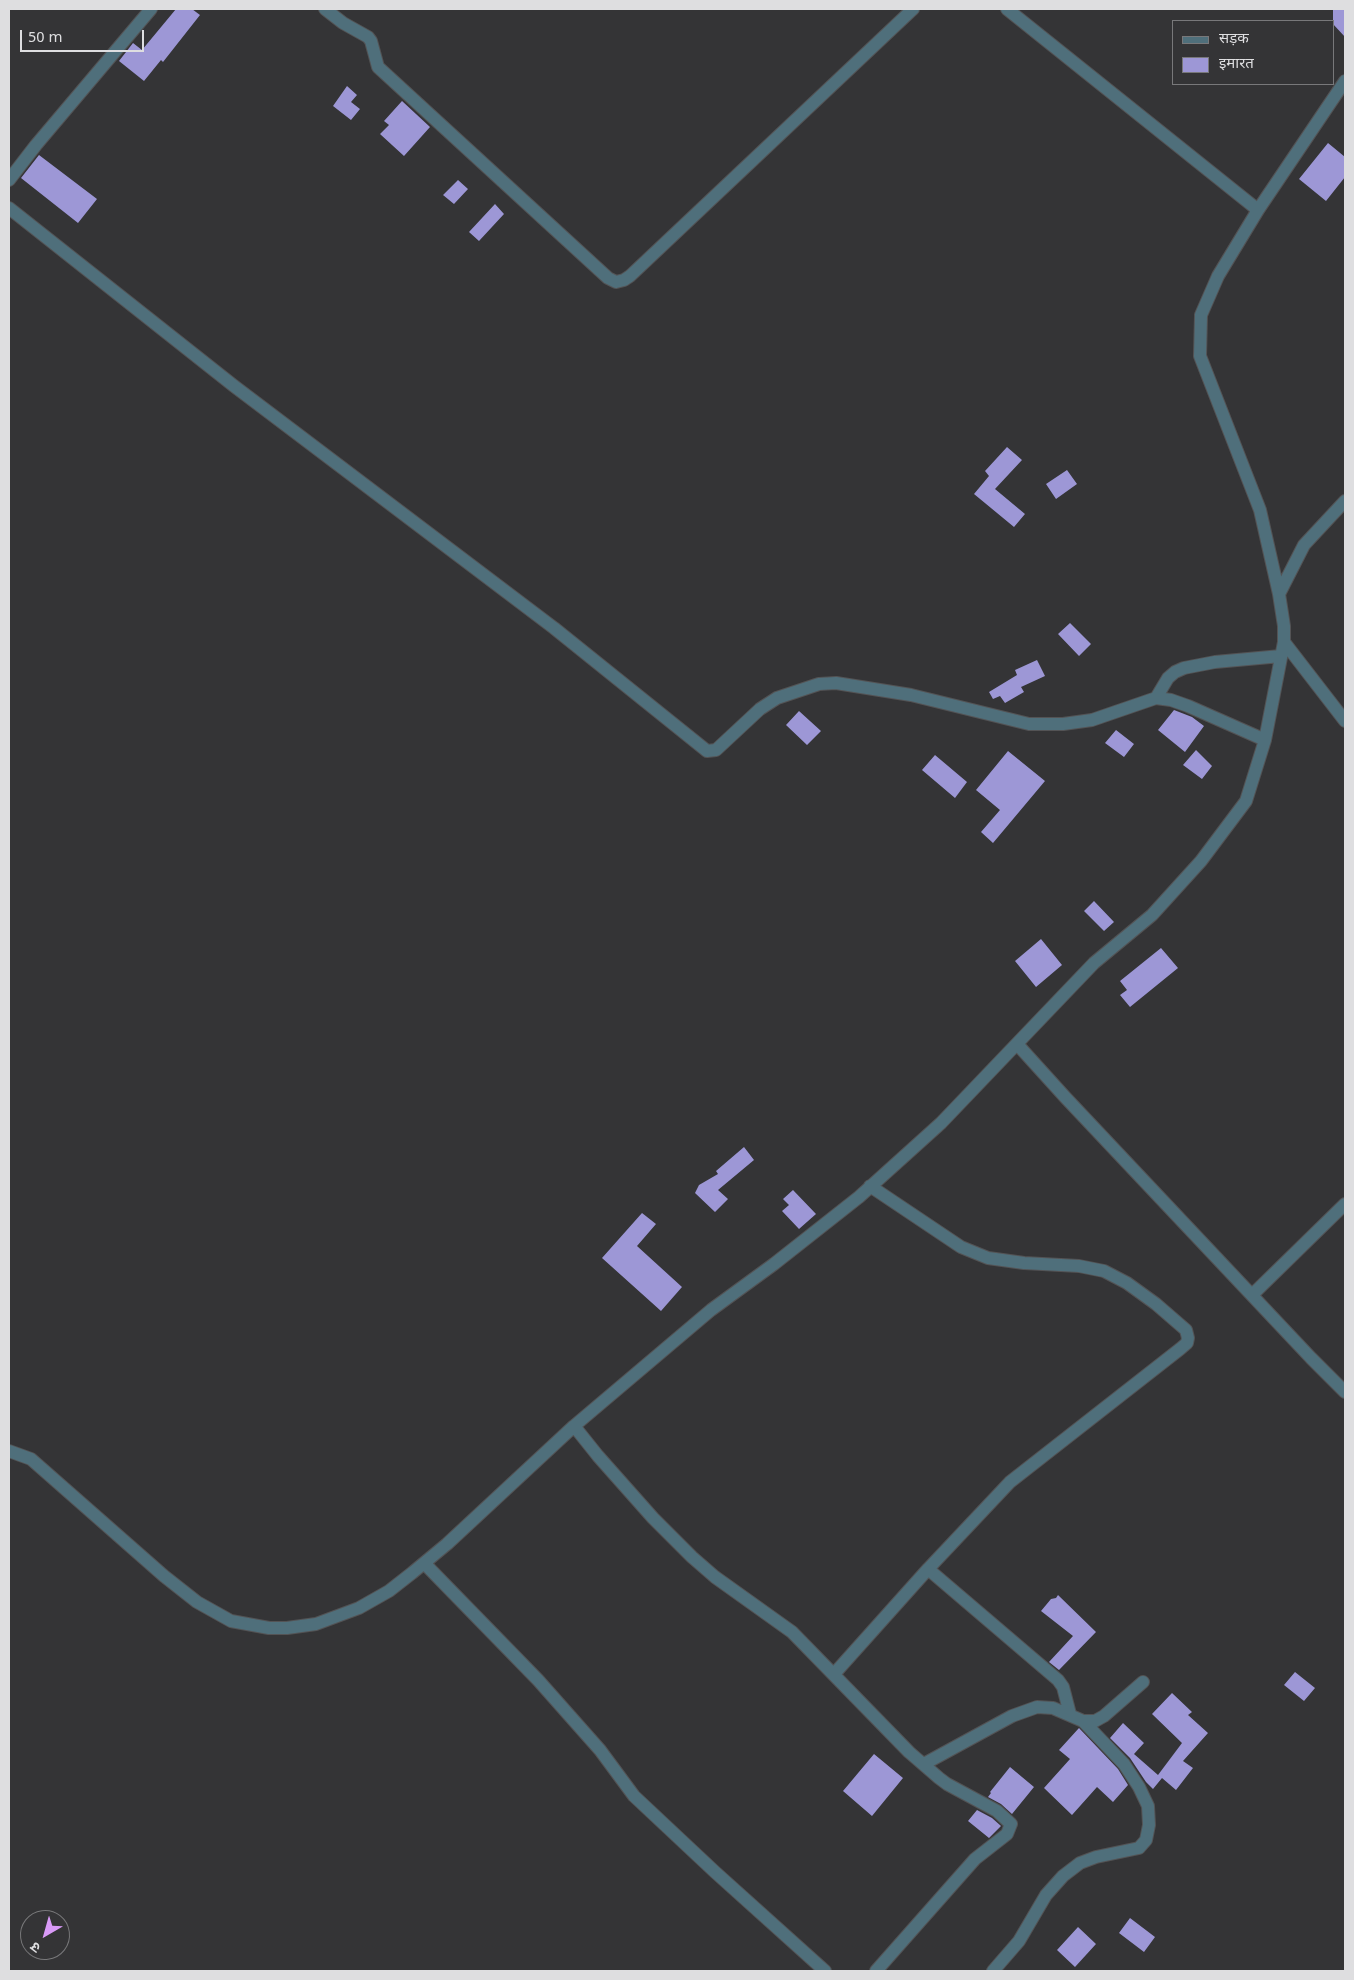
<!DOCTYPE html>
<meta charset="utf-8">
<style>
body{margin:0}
#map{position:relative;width:1354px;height:1980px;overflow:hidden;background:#343436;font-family:Georgia,"Noto Sans Devanagari",serif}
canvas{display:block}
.frame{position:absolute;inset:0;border:10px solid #dedee0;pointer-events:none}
.legend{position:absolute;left:1172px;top:20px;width:162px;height:65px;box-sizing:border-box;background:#343436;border:1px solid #78787a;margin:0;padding:6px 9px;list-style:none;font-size:15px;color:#dedee0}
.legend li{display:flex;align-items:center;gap:10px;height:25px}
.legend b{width:25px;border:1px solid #78787a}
.north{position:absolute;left:20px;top:1910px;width:50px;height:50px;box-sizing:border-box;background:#343436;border:1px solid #78787a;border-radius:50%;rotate:218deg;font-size:14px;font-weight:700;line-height:20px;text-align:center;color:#dedee0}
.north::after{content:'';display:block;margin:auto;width:18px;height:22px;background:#d99af7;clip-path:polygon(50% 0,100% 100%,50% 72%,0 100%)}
.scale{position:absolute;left:20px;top:30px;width:124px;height:22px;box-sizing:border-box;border:2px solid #dedee0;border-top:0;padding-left:6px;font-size:15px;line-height:18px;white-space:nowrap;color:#dedee0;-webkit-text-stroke:4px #343436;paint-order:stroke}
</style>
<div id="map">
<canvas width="1354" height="1980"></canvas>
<div class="frame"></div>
<ul class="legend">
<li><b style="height:6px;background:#4f6f7b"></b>सड़क</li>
<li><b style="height:14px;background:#9d97d6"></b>इमारत</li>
</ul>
<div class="north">उ</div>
<div class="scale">50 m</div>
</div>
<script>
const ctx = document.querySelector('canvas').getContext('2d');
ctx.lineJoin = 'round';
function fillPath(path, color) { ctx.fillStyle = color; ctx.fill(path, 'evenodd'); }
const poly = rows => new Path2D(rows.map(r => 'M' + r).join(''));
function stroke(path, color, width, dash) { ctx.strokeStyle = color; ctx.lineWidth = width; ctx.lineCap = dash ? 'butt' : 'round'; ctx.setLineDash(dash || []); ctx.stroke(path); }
fillPath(poly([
 [176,9,192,9,200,15,163,62,161,60,144,81,119,61,133,43,142,50],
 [1333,9,1345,9,1345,37,1333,24],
 [347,86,357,95,351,102,360,109,351,120,333,106],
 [402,101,430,127,404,156,380,134,389,125,384,121],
 [1328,143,1345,157,1345,177,1326,201,1299,179],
 [39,155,97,199,78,223,21,178],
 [458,180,468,189,454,204,443,195],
 [495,204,504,214,479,241,469,232],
 [1007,447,1022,460,995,489,1025,514,1014,527,974,494,989,476,985,471],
 [1067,470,1077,484,1056,499,1046,484],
 [1070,623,1091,644,1079,656,1058,634],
 [1037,660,1045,676,1021,687,1024,692,1005,703,1000,696,993,699,989,692,1017,675,1015,670],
 [1174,710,1192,717,1204,726,1185,752,1158,730],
 [799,711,821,731,807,745,786,725],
 [1116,730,1134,744,1124,757,1105,743],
 [1196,750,1212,766,1202,779,1183,765],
 [1008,751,1045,781,993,843,981,832,1000,810,976,790],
 [935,755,967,782,955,798,922,770],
 [1094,901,1114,922,1104,931,1084,911],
 [1041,939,1062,965,1036,987,1015,961],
 [1161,948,1178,968,1130,1007,1120,995,1127,990,1120,981],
 [744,1147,754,1160,718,1190,728,1199,715,1212,695,1193,699,1185,718,1174,716,1171],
 [793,1190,816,1214,799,1229,782,1211,789,1205,783,1199],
 [642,1213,656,1224,637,1246,682,1287,661,1311,602,1258],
 [1058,1595,1096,1632,1059,1670,1049,1662,1073,1636,1041,1611,1051,1599,1056,1598],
 [1295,1672,1315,1688,1304,1701,1284,1685],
 [1172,1693,1192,1712,1188,1715,1208,1733,1183,1761,1193,1768,1176,1790,1162,1778,1153,1789,1146,1782,1130,1758,1110,1738,1123,1723,1144,1743,1134,1754,1158,1775,1182,1743,1152,1714],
 [1079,1728,1118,1769,1128,1785,1113,1802,1097,1787,1072,1815,1044,1788,1070,1759,1059,1750],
 [874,1754,903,1778,872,1816,843,1791],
 [1010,1767,1034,1787,1012,1814,1001,1804,988,1797,991,1793,990,1792],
 [977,1810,992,1818,1001,1826,989,1838,968,1821],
 [1130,1918,1155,1937,1144,1952,1119,1933],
 [1078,1927,1096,1944,1075,1967,1057,1950]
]), '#9d97d6');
const minor = poly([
 [325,9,343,23,368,37,371,41,378,67,608,278,616,282,624,280,630,276,913,9],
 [1007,9,1258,210],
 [9,180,36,145,151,9],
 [9,208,234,386,554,628,707,751,716,750,760,709,777,698,819,684,836,683,911,695,1029,724,1063,724,1092,720,1156,698,1171,700,1188,706,1265,740],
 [1279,594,1304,545,1345,501],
 [1284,642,1345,721],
 [1156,698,1168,678,1175,672,1184,668,1215,662,1281,656],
 [1017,1044,1065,1097,1311,1358,1345,1392],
 [1252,1295,1345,1204],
 [574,1426,598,1456,653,1518,692,1557,715,1577,792,1632,909,1752,939,1778,947,1784,997,1811,1011,1824,1007,1834,975,1859,876,1971],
 [9,1451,31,1459,164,1576,197,1602,231,1621,269,1628,287,1628,316,1624,359,1608,389,1591,412,1573,447,1544,574,1426,711,1310,774,1264,859,1197,941,1123,1094,963,1152,915,1201,861,1246,801,1265,740,1284,642,1284,626,1279,594,1260,510,1200,356,1201,315,1218,276,1258,210,1345,81],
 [424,1563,538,1680,600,1750,634,1796,715,1872,825,1971],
 [928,1569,1058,1680,1063,1687,1070,1714],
 [834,1674,928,1569,1010,1482,1180,1349,1187,1343,1188,1338,1186,1330,1156,1304,1127,1283,1104,1271,1079,1266,1024,1263,988,1258,961,1247,870,1186],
 [924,1764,1012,1716,1037,1707,1053,1708,1083,1721,1095,1721,1104,1716,1143,1682],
 [993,1971,1019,1941,1046,1895,1063,1876,1080,1863,1096,1857,1139,1848,1146,1840,1149,1825,1148,1806,1139,1787,1124,1764,1083,1721]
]);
stroke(minor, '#535355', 14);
stroke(minor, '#4f6f7b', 12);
</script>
